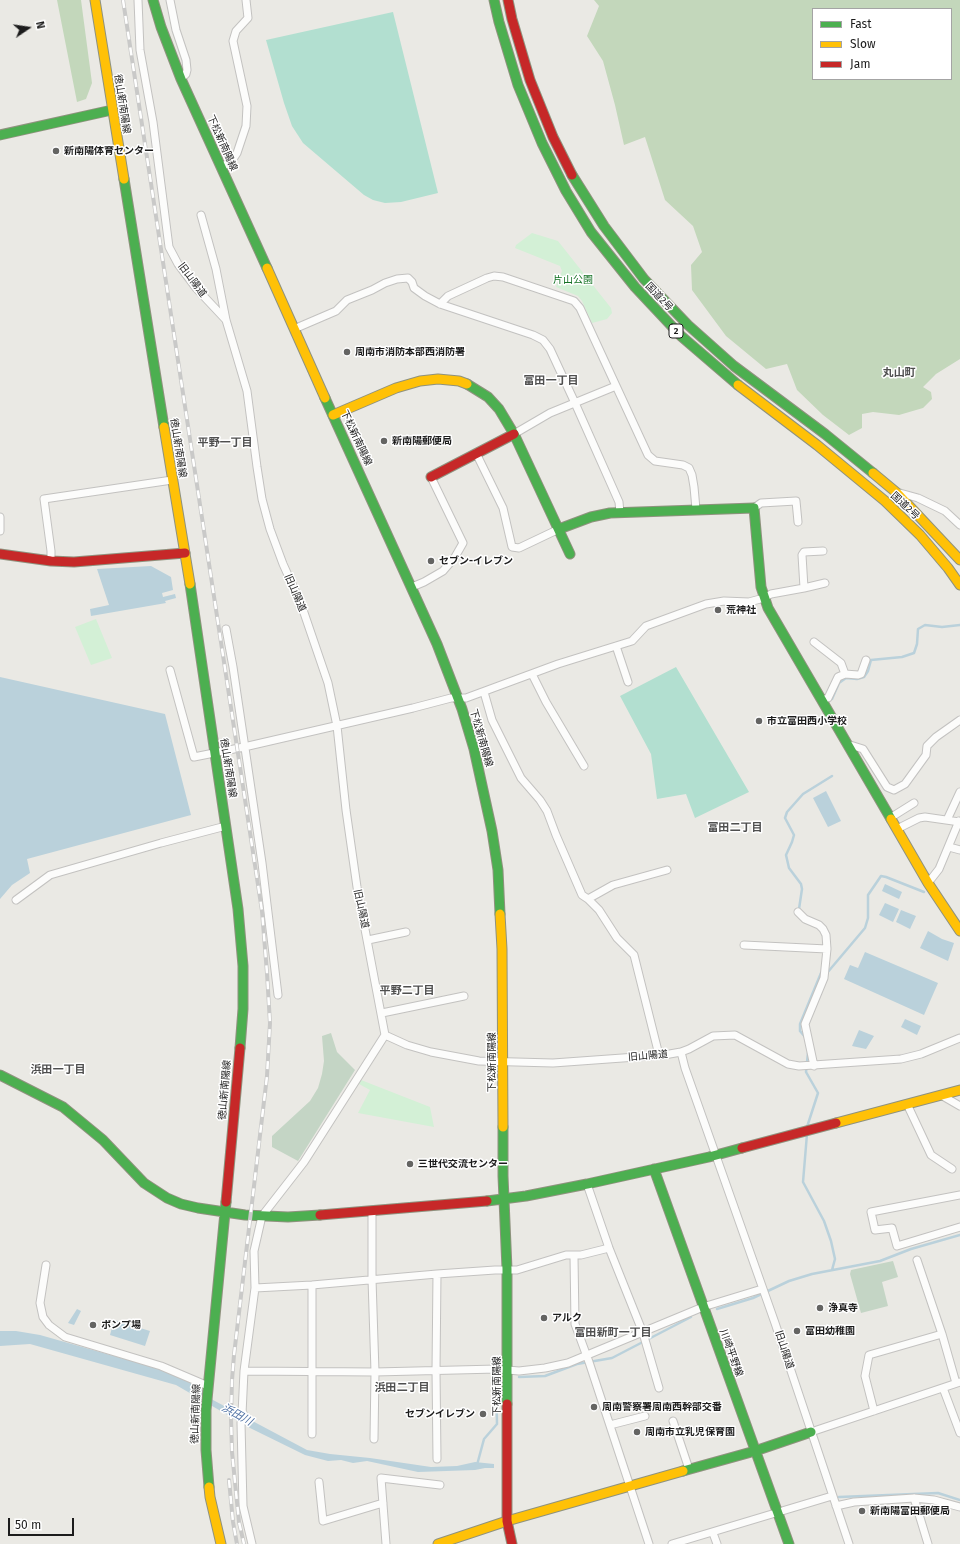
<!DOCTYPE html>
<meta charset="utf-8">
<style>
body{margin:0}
#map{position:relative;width:960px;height:1544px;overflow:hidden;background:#eae9e4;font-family:"Fira Sans",sans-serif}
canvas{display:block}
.legend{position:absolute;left:812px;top:8px;width:140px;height:72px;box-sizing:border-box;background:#fff;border:1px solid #a4a4a4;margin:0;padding:5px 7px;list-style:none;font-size:12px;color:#1c1c1c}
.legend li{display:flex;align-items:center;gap:8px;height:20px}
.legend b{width:20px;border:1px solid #a4a4a4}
.north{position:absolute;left:8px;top:8px;width:40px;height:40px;-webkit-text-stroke:3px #fff;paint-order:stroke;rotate:77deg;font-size:11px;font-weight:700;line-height:16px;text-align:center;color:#1c1c1c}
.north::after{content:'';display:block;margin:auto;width:14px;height:18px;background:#1c1c1c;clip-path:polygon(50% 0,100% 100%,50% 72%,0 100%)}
.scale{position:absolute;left:8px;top:1518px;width:66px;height:18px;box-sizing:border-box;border:2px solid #1c1c1c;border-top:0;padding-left:5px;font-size:12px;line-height:14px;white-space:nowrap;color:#1c1c1c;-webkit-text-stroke:3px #fff;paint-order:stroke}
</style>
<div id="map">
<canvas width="960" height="1544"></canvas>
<ul class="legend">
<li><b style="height:5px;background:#4caf50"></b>Fast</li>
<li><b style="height:5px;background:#ffc107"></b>Slow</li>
<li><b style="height:5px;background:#c62828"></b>Jam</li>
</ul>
<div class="north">N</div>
<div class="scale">50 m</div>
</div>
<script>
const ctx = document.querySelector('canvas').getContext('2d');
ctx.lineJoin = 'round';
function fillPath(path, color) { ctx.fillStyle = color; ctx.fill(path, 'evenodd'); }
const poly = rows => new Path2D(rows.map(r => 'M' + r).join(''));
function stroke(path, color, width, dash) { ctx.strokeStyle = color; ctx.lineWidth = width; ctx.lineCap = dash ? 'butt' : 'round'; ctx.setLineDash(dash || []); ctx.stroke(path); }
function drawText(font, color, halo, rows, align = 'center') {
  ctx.font = font + ' "Fira Sans","Noto Sans JP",sans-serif'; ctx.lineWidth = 3; ctx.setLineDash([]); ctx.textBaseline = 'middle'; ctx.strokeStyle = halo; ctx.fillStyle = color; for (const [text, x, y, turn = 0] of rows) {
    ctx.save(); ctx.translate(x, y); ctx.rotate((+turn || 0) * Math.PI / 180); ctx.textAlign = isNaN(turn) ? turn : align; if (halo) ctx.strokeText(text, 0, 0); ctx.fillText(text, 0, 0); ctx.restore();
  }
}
fillPath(poly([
 [57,0,81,0,92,83,86,99,77,102],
 [594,0,960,0,960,359,936,374,923,387,931,392,932,399,923,408,899,415,873,412,862,414,862,428,849,435,823,415,797,390,787,364,766,369,726,336,692,290,691,265,702,252,693,226,665,200,645,137,624,145,615,105,603,61,587,36,599,6],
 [813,9,951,9,951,79,813,79]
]), '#c3d7bb');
fillPath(poly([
 [331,1033,337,1052,355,1070,298,1161,272,1147,272,1136,310,1101,318,1088,322,1074,324,1061,322,1036],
 [893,1261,898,1277,882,1282,888,1306,861,1313,850,1274,851,1270]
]), '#c4d5c5');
fillPath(poly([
 [532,233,558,241,611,308,612,313,607,319,592,323,582,301,578,296,556,287,562,271,560,266,515,248,516,245],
 [96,619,112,658,91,665,75,627],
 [361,1080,430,1107,434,1127,358,1113,370,1090,359,1084]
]), '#d3f0d6');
fillPath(poly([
 [393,12,438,193,401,202,385,203,373,200,364,195,303,143,292,126,284,103,266,40],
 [676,667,749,792,695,818,686,794,657,799,651,754,620,696]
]), '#b2dfd0');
fillPath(poly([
 [151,566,171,577,173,590,162,593,163,597,175,594,176,598,165,601,166,603,91,616,90,609,109,605,97,569],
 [0,677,165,714,191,815,27,859,30,873,12,885,0,899],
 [826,791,841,821,828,827,813,798],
 [885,884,902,892,899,899,882,891],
 [885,903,899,909,893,922,879,915],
 [901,910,916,916,910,929,896,922],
 [928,931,942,939,954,943,948,961,920,948],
 [865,952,938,983,924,1015,844,979,850,965,858,968],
 [905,1019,921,1026,917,1035,901,1027],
 [859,1030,874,1036,866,1049,852,1046],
 [77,1309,81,1311,74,1325,68,1323],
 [114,1320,150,1331,145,1346,110,1335],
 [0,1331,16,1331,40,1335,160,1369,198,1386,213,1400,307,1450,330,1454,370,1458,431,1467,457,1466,475,1462,494,1464,494,1468,485,1468,475,1470,418,1472,367,1461,353,1463,341,1460,328,1461,305,1455,250,1428,176,1385,30,1344,0,1346]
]), '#bad1db');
stroke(poly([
 [832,699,839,683,846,678,857,679,864,677,868,671,871,660,902,657,914,653,917,644,918,629,925,625,942,627,960,625],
 [799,909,802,889,801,884,789,868,786,855,792,842,794,835,785,818,787,812,803,794,832,776],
 [805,1037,800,1031,800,1024,821,973,827,973,865,928,868,918,868,895,881,876,886,877,924,892],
 [807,1127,818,1093,806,1072,808,1053],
 [807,1134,803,1182,824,1221,831,1241,835,1259,832,1270],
 [717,1309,753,1298,789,1281,812,1274,880,1261,911,1249,960,1235],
 [519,1377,545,1376,577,1364,612,1358,691,1317],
 [477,1465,484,1439,497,1424,496,1379],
 [839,1497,938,1493,960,1500]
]), '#bad1db', 2.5);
const street = poly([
 [138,0,140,50,153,122,169,247,178,264,196,288,226,320],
 [170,0,176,30,186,60,187,70,186,74,181,79],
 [221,167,231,162,237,153,246,126,247,106,233,41,236,31,248,18,246,0],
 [201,215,216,269,226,320,247,391,257,467,262,499,270,529,283,564,301,604,328,683,337,726,346,810,357,887,385,1035],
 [440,304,448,296,487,278,494,276,503,277,574,301,580,308,648,455,655,461,683,465,689,468,692,475,694,487,696,509],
 [294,329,336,311,347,300,372,290,385,283,397,279,408,278,412,282,414,288,425,296,440,304,533,335,543,340,550,349,575,403,619,502,620,513],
 [514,434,550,413,616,386],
 [476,453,503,508,512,547,519,548,559,529],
 [900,493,918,498,945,511,960,525],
 [754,508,761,503,796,501,798,522],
 [0,517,0,531],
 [823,551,804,552,802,555,804,588,825,583],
 [51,561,51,551,44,499,172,480],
 [412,587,424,582,443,571,455,557,463,543,431,477],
 [226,629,233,667,262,863,278,995],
 [814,642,841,663,845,674],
 [616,646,628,682],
 [170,670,194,757,244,747,413,708,451,698,466,698,558,664,632,641,646,626,706,604,724,601,749,602,764,598,771,594,804,588],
 [532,674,546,702,584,766],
 [484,692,492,720,521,778,540,800,547,811,556,835,582,895,588,899,599,910,617,938,634,955,659,1055],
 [822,700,828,698,838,677,845,674,858,675,861,674,866,660],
 [847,744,863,749,887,787,894,790,905,784,926,755,927,746,936,737,960,720],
 [890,818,914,803],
 [947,820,960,792],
 [897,829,919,818,925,817,960,822],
 [949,847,960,850],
 [928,883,939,869,959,821],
 [588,899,613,885,667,870],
 [16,900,50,875,161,843,226,826],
 [798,912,805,919,819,925,823,929,826,935,827,949,824,978,805,1024,814,1066],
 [368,940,406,932],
 [744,945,827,949],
 [382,1013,464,996],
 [385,1035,407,1045,431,1052,479,1061,553,1063,664,1055,681,1052,689,1049,713,1036,735,1035,788,1064,799,1066,901,1059,921,1054,960,1038],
 [681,1052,685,1068,775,1323,849,1544],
 [941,1095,960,1106],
 [907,1104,931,1155,952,1169],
 [587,1184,609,1248,643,1333,659,1388],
 [960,1195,871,1212,875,1230,892,1228,897,1246,960,1227],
 [372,1211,372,1279,375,1372,374,1439],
 [574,1256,575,1324,589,1362,649,1544],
 [917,1260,942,1334,956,1383],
 [46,1265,40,1303,43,1317,49,1325,65,1337,161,1366,208,1386],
 [437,1274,436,1370,437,1459],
 [312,1285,312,1434],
 [255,1288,312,1285,437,1274,495,1270,517,1270,566,1255,581,1255,609,1248],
 [244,1371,375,1372,497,1369,519,1371,545,1368,568,1363,703,1307,762,1289],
 [943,1388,960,1433],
 [874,1411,865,1376,869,1355,942,1334],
 [243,1413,241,1423,243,1506,252,1544],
 [242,1414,244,1371,255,1288,254,1251,262,1216,304,1162,385,1035],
 [673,1421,689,1469],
 [610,1425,645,1416],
 [811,1432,960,1382],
 [319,1482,323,1521,383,1503],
 [914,1498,928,1544],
 [836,1506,854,1502,914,1498,934,1500,960,1507],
 [713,1533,717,1544],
 [386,1544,381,1478,440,1485],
 [672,1544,832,1496]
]);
const fast = poly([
 [153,0,161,27,181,79,267,268],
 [494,0,499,22,518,85,542,143,566,191,591,232,635,287,681,336,738,385],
 [0,135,112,110],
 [572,175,604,226,644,279,688,325,734,366,825,434,873,473],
 [124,179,164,427],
 [467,384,488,397,499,409,514,434,570,554],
 [325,398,437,644,462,709,474,749,492,831,498,870,500,914],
 [559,529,591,517,610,513,754,508,761,587,768,608,891,819],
 [190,584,238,909,243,966,243,1009,240,1048],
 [0,1075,63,1107,103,1140,144,1183,167,1198,181,1204,198,1208,245,1215,288,1217,320,1215],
 [503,1127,503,1176,507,1269,507,1404],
 [654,1169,789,1544],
 [487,1201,526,1196,587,1184,709,1157,742,1148],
 [683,1471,755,1451,811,1432],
 [209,1487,206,1450,206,1410,226,1202]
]);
const slow = poly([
 [95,0,124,179],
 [267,268,325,398],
 [738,385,817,445,885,501,920,535,948,568,960,585],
 [333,415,396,388,420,381,438,379,459,381,467,384],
 [164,427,190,584],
 [873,473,897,493,960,560],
 [891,819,928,883,960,931],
 [500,914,502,949,503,1127],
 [836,1123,960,1090],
 [209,1487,210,1497,221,1544],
 [438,1544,507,1521,683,1471]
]);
const jam = poly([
 [508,0,512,19,530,80,553,137,572,175],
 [431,477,514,434],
 [0,554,51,561,74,562,185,553],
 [742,1148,836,1123],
 [226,1202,240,1048],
 [320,1215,487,1201],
 [507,1404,507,1521,512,1544]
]);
stroke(street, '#c3c2c0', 9);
stroke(fast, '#8f927e', 11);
stroke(slow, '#8f927e', 11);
stroke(jam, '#8f927e', 11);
stroke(street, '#fcfcfb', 7);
stroke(fast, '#4caf50', 9);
stroke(slow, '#ffc107', 9);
stroke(jam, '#c62828', 9);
const rail = poly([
 [123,0,262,911,267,973,270,1023,267,1076,234,1355,232,1380,231,1418,232,1452,239,1522,244,1544],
 [229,1480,233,1522,237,1544]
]);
stroke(rail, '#c9c9c8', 4);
stroke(rail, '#fff', 2.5, [8]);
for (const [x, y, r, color] of [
 [56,151,4,"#646462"],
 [347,352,4,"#646462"],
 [384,441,4,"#646462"],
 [431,561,4,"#646462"],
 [718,610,4,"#646462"],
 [759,721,4,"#646462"],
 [410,1164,4,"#646462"],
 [820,1308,4,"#646462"],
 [544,1318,4,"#646462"],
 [93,1325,4,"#646462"],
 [797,1331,4,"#646462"],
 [594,1407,4,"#646462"],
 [483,1414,4,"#646462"],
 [637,1432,4,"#646462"],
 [862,1511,4,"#646462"]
]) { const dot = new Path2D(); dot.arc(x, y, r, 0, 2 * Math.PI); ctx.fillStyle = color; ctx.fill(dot); stroke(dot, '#fff', 1.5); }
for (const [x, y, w] of [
 [676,331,14]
]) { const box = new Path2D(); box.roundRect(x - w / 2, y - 7, w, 14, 3); ctx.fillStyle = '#fff'; ctx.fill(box); stroke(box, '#1c1c1c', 1); }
drawText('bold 9px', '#1c1c1c', null, [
 ["2",676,331]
]);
drawText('10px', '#1c1c1c', '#fff', [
 ["徳山新南陽線",122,104,81],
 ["下松新南陽線",222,143,66],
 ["旧山陽道",192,280,53],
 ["国道2号",659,297,47],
 ["下松新南陽線",356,438,65],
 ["徳山新南陽線",178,448,81],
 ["国道2号",905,506,43],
 ["旧山陽道",295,593,67],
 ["下松新南陽線",481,738,74],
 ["徳山新南陽線",228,768,81],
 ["旧山陽道",361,909,78],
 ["旧山陽道",648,1056,-5],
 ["下松新南陽線",492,1062,-90],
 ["徳山新南陽線",225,1090,-85],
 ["旧山陽道",784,1350,72],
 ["川崎平野線",731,1353,70],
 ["下松新南陽線",497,1386,-90],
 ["徳山新南陽線",196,1414,-88]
]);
drawText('bold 10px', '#1c1c1c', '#fff', [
 ["新南陽体育センター",64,151],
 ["周南市消防本部西消防署",355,352],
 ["新南陽郵便局",392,441],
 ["セブン-イレブン",439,561],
 ["荒神社",726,610],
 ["市立富田西小学校",767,721],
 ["三世代交流センター",418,1164],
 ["浄真寺",828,1308],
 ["アルク",552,1318],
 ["ポンプ場",101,1325],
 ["富田幼稚園",805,1331],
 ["周南警察署周南西幹部交番",602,1407],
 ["セブンイレブン",475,1414,"right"],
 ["周南市立乳児保育園",645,1432],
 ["新南陽富田郵便局",870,1511]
], 'left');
drawText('10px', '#137123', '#fff', [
 ["片山公園",573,280]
]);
drawText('bold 11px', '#4f4f4f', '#fff', [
 ["丸山町",899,373],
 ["富田一丁目",551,381],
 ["平野一丁目",225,443],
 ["富田二丁目",735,828],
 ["平野二丁目",407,991],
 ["浜田一丁目",58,1070],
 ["富田新町一丁目",613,1333],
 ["浜田二丁目",402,1388]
]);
drawText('italic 11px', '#5072a4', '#fff', [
 ["浜田川",237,1415,29]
]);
</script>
